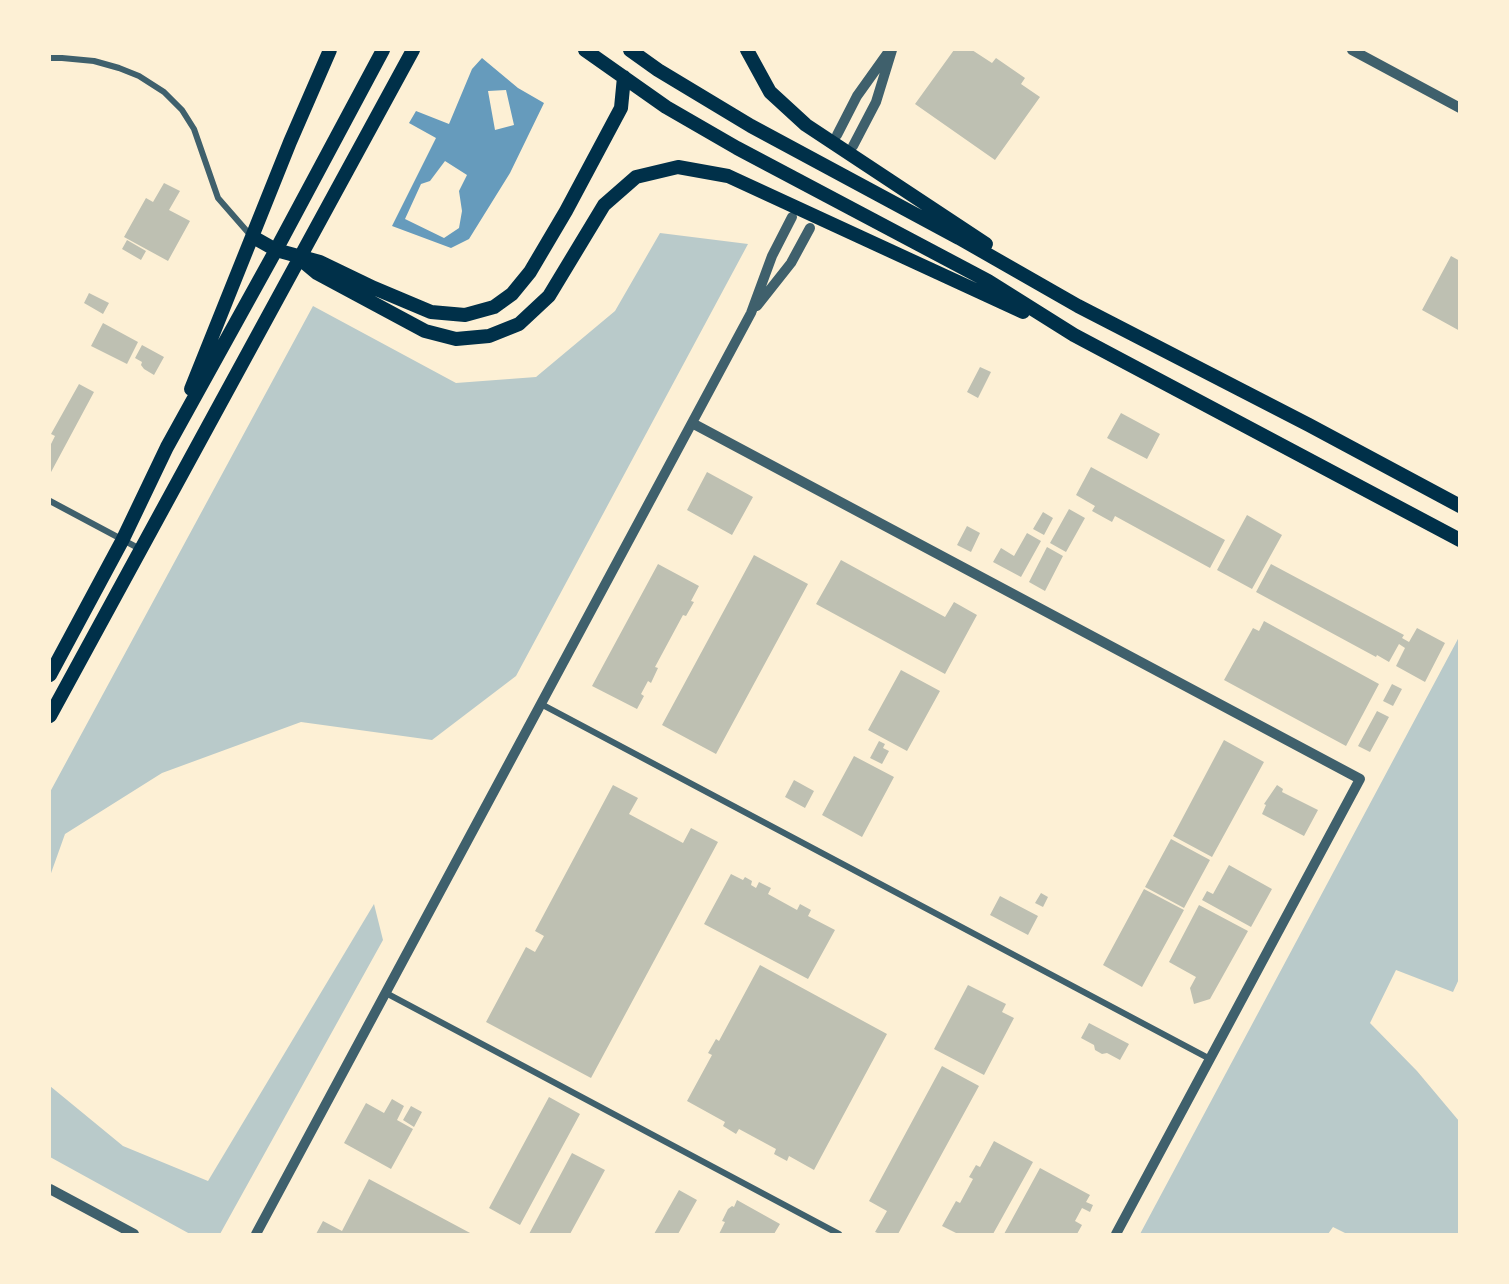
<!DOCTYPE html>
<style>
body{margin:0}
#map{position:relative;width:1509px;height:1284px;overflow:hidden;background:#fdf0d5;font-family:"DM Sans",sans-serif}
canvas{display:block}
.frame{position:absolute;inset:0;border:51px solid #fdf0d5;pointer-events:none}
</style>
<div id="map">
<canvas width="1509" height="1284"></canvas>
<div class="frame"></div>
</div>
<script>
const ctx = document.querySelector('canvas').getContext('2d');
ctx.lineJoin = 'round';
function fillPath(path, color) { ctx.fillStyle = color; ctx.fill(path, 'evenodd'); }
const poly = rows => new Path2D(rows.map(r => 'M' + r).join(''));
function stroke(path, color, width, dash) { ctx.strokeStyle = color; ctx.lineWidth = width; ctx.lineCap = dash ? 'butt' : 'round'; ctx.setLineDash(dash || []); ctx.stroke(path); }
fillPath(poly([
 [660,233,748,244,516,676,432,740,301,722,162,773,65,834,50,876,50,792,313,306,456,383,536,377,615,311],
 [1459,637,1459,979,1453,992,1396,970,1370,1023,1417,1071,1459,1121,1459,1234,1347,1234,1333,1227,1328,1234,1140,1234],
 [374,904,383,940,220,1234,190,1234,50,1157,50,1086,123,1146,208,1181]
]), '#b9caca');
fillPath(poly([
 [482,58,518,88,544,103,510,173,469,239,451,248,392,226,436,138,409,123,416,111,449,124,472,69],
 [506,90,514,125,495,130,488,91],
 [445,161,467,175,459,191,462,211,459,228,444,238,405,219,421,184,430,181]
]), '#669bbc');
fillPath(poly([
 [954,50,972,50,992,63,996,58,1025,78,1021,84,1040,97,995,160,915,104],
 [164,183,180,191,169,210,190,221,168,261,124,237,146,198,153,202],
 [127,240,146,251,141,260,122,249],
 [1451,256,1460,261,1460,331,1422,310],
 [89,293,109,303,103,314,84,303],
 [103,323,138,342,127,364,91,346],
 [142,345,164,357,154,375,144,369,141,365,142,362,135,358],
 [980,367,991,372,978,398,967,392],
 [79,384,94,392,50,474,50,446,55,436,51,434],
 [1121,413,1160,434,1147,459,1107,438],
 [1091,467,1225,540,1210,568,1115,516,1112,522,1092,511,1095,506,1076,495],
 [707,472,753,497,732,535,687,510],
 [1069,509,1085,518,1066,552,1050,543],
 [1043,512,1053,518,1044,535,1033,529],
 [1247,515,1282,535,1252,589,1217,570],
 [967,526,980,533,971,552,957,545],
 [1027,533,1041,541,1021,577,993,562,1001,548,1014,556],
 [1047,547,1063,556,1045,591,1029,582],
 [754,555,808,584,716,754,662,725],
 [841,560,945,617,954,602,977,615,945,674,816,604],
 [658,564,699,586,691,601,694,602,686,616,683,615,655,667,658,668,651,683,648,681,641,694,644,696,637,709,592,686],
 [1271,564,1404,635,1402,638,1409,642,1417,628,1445,643,1425,682,1396,666,1405,648,1399,644,1389,662,1377,655,1376,657,1256,592],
 [1264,621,1379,684,1346,746,1224,680,1253,628,1259,631],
 [901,670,940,691,907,751,868,730],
 [1392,684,1402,689,1393,706,1383,701],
 [1377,711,1389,717,1370,752,1358,746],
 [1224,740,1264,762,1212,857,1173,836],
 [879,741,885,744,883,748,889,751,882,764,870,758],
 [854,756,894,777,862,837,822,815],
 [794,780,814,791,805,808,785,797],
 [613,785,638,798,629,814,683,843,691,828,718,842,591,1078,486,1022,526,947,535,952,544,936,535,931],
 [1277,785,1283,789,1282,792,1318,810,1304,836,1262,814,1266,805,1264,804],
 [1171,839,1210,860,1184,908,1145,887],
 [1229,865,1272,889,1251,927,1202,900,1207,891,1213,894],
 [731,874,743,880,745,877,752,881,751,885,756,888,759,882,771,888,768,894,797,910,800,904,811,910,808,916,835,930,808,979,704,924],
 [1144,889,1184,910,1142,987,1103,965],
 [1041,893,1048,897,1043,907,1035,903],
 [1000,896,1038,916,1028,935,990,915],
 [1199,905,1248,931,1210,999,1194,1004,1190,988,1196,977,1169,962],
 [760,965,887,1034,814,1170,789,1156,787,1161,774,1154,776,1149,739,1129,736,1134,723,1126,725,1122,687,1101,712,1055,708,1053,716,1039,719,1041],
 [968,985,1006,1004,1002,1012,1014,1018,984,1075,934,1049],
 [1089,1023,1129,1044,1120,1060,1107,1053,1102,1054,1095,1050,1094,1045,1081,1038],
 [942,1066,979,1086,898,1234,880,1234,875,1232,887,1211,869,1201],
 [549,1097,580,1114,520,1225,489,1208],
 [392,1099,404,1106,397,1120,413,1129,391,1169,344,1143,366,1103,384,1113],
 [411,1106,422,1112,414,1127,403,1120],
 [994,1141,1033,1162,993,1234,958,1234,942,1226,956,1201,960,1203,973,1179,969,1177,976,1165,980,1167],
 [572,1153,605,1170,570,1234,529,1234],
 [1040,1168,1090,1195,1086,1202,1093,1205,1090,1212,1082,1208,1075,1221,1082,1225,1077,1234,1004,1234],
 [369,1179,472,1234,316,1234,323,1221,342,1231],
 [679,1190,697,1200,678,1234,654,1234],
 [737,1200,780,1224,774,1234,719,1234,725,1222,722,1221,728,1209,732,1206,734,1207]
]), '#bec0b2');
stroke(poly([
 [50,58,62,58,94,61,119,68,139,76,164,92,182,110,194,129,218,198,252,237],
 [50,501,140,549],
 [541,704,1210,1059],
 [386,993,839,1234]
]), '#3f606c', 6);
stroke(poly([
 [1352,50,1460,108],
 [837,135,857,96,887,54],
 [853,146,876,102,892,50],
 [757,306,791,263,810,228],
 [692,423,1360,779,1116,1234],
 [50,1189,134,1234],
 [256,1234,751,313,772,256,792,217]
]), '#3f606c', 10);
stroke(poly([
 [585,50,666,107,737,148,988,281,1074,335,1460,540],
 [630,50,658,70,751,126,959,238,1078,306,1309,425,1460,506],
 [747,50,770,92,806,125,986,244],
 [253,237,276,250,320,262,374,288,431,312,465,315,494,307,512,294,530,272,566,211,621,108,624,77],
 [299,258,317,273,425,331,456,339,489,336,519,324,549,296,604,205,636,177,678,167,728,176,1023,312],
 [191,389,290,142,330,50],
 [50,675,122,541,167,447,276,250,383,50],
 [50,716,413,50]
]), '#003049', 14);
</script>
